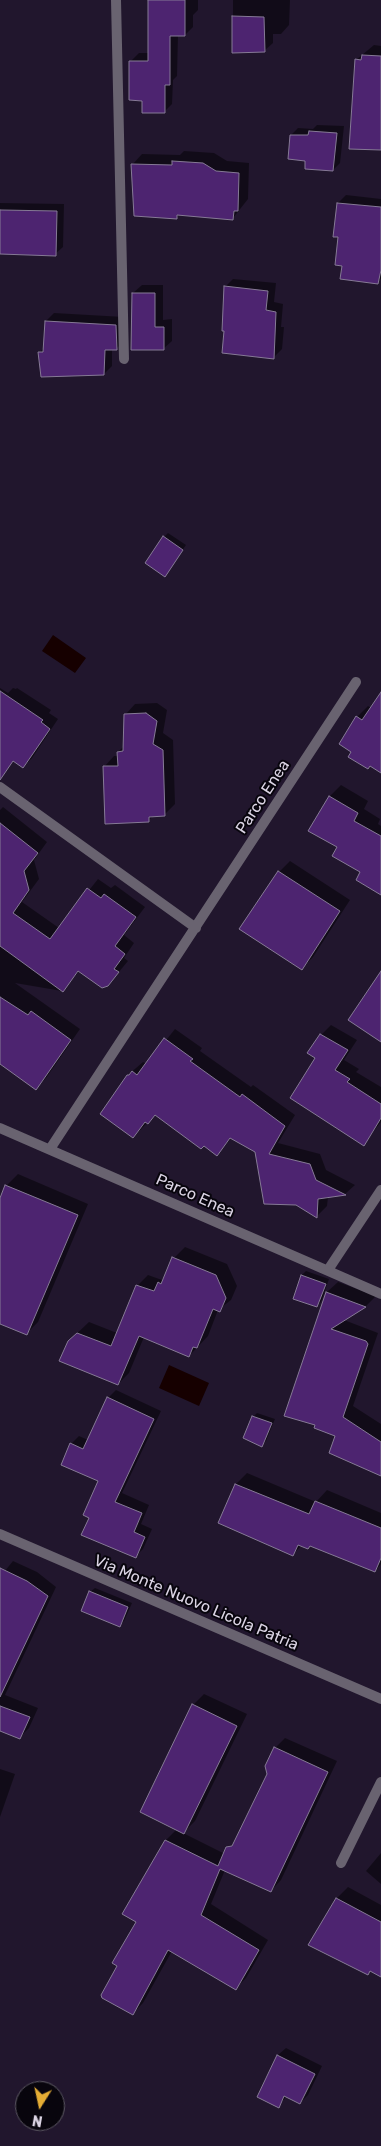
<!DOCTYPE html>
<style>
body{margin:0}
#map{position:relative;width:381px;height:2146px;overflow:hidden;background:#21162d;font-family:Rubik,sans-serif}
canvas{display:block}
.north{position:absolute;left:15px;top:2081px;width:50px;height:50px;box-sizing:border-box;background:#08050d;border:1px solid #5c5863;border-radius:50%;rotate:190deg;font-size:14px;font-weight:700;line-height:20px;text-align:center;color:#dbd4e4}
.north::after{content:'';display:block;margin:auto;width:18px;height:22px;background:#e5ad35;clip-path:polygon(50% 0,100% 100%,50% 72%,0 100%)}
</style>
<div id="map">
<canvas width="381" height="2146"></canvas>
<div class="north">N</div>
</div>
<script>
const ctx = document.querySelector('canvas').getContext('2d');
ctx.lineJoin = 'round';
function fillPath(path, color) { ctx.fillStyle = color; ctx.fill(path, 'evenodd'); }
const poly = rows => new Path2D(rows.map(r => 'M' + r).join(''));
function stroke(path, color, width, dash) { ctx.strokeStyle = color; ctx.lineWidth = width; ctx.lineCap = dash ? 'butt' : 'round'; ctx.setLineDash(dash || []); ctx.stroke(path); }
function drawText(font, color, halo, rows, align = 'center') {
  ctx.font = font + ' Rubik,sans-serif'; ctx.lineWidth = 4; ctx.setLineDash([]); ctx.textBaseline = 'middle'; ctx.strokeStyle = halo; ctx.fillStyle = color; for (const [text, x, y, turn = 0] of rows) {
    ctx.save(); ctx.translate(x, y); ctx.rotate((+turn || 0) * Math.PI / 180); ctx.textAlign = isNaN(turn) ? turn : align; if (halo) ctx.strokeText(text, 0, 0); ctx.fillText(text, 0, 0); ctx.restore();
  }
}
fillPath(poly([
 [53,635,86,658,75,673,42,651],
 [169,1365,209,1383,199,1406,159,1388]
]), '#160000');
fillPath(poly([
 [150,0,198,0,198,10,193,15,193,27,185,35,178,35,177,76,173,80,172,104,164,112,144,100,131,61,139,53,149,53],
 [233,0,290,0,289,25,281,34,273,34,273,43,264,51,233,51],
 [374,45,381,46,381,148,356,60],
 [317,125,344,126,340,163,333,170,306,159,291,135,298,128,313,129],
 [184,151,214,153,227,161,249,163,248,199,233,218,180,214,176,218,132,165,142,154,180,155],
 [346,195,381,199,381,279,377,282,343,265,338,203],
 [0,203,64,204,63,247,55,254,0,253],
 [233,279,276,283,274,302,283,304,281,327,284,327,282,349,273,358,226,330,225,287],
 [142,285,163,285,163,320,172,319,172,341,163,349,133,293],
 [54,313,124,317,124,341,116,349,112,349,112,366,104,374,39,353,44,348,46,321],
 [168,533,186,545,165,575,164,537],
 [0,688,8,693,13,688,16,689,17,688,51,710,49,713,58,719,32,758,23,767,0,755],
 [381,696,381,772,353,751,357,717,368,706,371,708],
 [157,703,167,710,163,733,173,740,175,804,164,815,154,815,148,821,104,767,114,756,118,756,118,752,124,746,125,715,135,704],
 [341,785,368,801,364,809,380,819,378,824,381,826,381,894,338,847,310,830,330,796],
 [3,807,47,842,34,860,39,879,22,902,59,928,98,879,111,888,115,885,145,907,124,935,134,943,124,958,128,961,108,985,80,970,62,991,15,983,80,1029,46,1078,36,1088,0,1062,0,810],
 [290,861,350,900,313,957,302,968,279,872],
 [331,1025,357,1040,344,1060,359,1069,356,1072,381,1087,381,1122,363,1144,317,1057,321,1035],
 [175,1029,202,1048,200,1051,251,1087,253,1085,295,1115,278,1143,320,1154,326,1170,355,1185,345,1194,328,1197,327,1206,317,1216,256,1152,232,1137,217,1155,156,1114,133,1137,128,1075,143,1062,147,1064],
 [18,1174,88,1204,38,1322,27,1333,0,1322,0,1201,7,1185],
 [185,1247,227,1264,237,1286,231,1300,218,1310,208,1336,189,1356,144,1337,129,1373,118,1384,69,1341,89,1322,117,1333,137,1286,148,1275,162,1280,174,1258],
 [306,1271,329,1279,321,1302,316,1306,302,1275],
 [338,1282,376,1296,366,1306,344,1320,378,1333,353,1406,381,1424,381,1474,337,1435,327,1292],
 [116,1390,161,1411,122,1493,149,1505,141,1524,152,1529,143,1549,135,1557,90,1517,99,1480,71,1444,79,1436,88,1440,108,1398],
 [257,1413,275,1419,266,1441,262,1445,253,1417],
 [247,1473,316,1502,327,1490,381,1513,381,1564,375,1571,310,1545,302,1545,293,1554,220,1523,236,1484],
 [13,1561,37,1572,56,1587,5,1695,38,1708,29,1728,20,1737,0,1730,0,1577],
 [95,1588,132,1603,124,1621,120,1625,90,1592],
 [204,1694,247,1714,195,1821,183,1833,225,1854,238,1838,268,1774,275,1748,285,1738,337,1761,281,1880,271,1891,225,1870,211,1904,268,1940,246,1978,236,1988,172,1951,143,2003,133,2013,119,1966,137,1921,123,1913,166,1840,177,1829,193,1705],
 [0,1769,15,1774,0,1817],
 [381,1853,381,1884,366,1871],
 [348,1887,381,1905,381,1972,337,1898],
 [286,2048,322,2066,308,2095,300,2103,287,2096,278,2106,259,2097,278,2055]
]), '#0007');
const building = poly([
 [148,0,185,0,185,36,170,36,170,85,165,85,165,113,142,113,142,101,129,100,129,61,148,61,148,0],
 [232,16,264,17,265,52,232,53,232,16],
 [362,55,381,56,381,150,349,149,355,59,361,60,362,55],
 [309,131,337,133,333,171,305,169,305,161,288,159,290,135,308,135,309,131],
 [172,161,203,163,216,171,239,173,238,211,234,211,233,220,177,215,177,219,134,216,131,164,172,165,172,161],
 [337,203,381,207,381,270,378,284,340,279,342,266,335,265,338,237,333,237,337,203],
 [0,210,57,211,56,256,0,254,0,210],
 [224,286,268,291,266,310,276,312,274,359,222,353,224,331,222,331,224,286],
 [132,293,155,293,155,327,164,327,164,350,131,350,132,293],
 [45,321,116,325,117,350,105,350,104,375,41,377,38,352,43,352,45,321],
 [163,536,183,550,165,577,145,563,163,536],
 [0,691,43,720,41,722,50,729,23,768,13,761,0,780,0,691],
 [381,692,381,773,370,766,368,769,348,757,351,752,339,744,356,716,362,720,381,692],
 [146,713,157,721,153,744,163,750,165,816,149,817,149,822,105,824,103,766,118,766,117,752,123,751,124,714,146,713],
 [329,796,358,813,354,821,381,836,381,895,356,880,360,872,332,856,337,847,308,831,329,796],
 [0,823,38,853,24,871,29,890,13,913,50,939,87,888,101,898,104,894,136,917,115,946,125,954,114,969,119,972,108,986,102,988,78,971,63,992,0,946,0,823],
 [278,871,340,911,302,970,239,929,278,871],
 [381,971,381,1042,348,1020,381,971],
 [0,997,28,1015,31,1011,71,1040,36,1090,0,1064,0,997],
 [320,1034,348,1050,335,1070,350,1079,347,1082,381,1104,381,1118,364,1146,290,1098,315,1058,307,1053,320,1034],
 [164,1038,193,1059,190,1061,240,1097,242,1094,285,1126,269,1154,310,1164,316,1180,346,1195,318,1199,317,1218,296,1205,264,1204,255,1152,230,1138,217,1156,204,1146,201,1149,155,1115,148,1124,145,1122,133,1138,100,1114,127,1075,129,1075,132,1071,137,1075,164,1038],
 [5,1185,78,1215,27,1335,0,1324,0,1198,5,1185],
 [172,1257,216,1275,226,1298,220,1312,213,1309,197,1348,193,1347,189,1357,139,1336,118,1385,59,1361,68,1341,77,1333,111,1346,136,1285,154,1291,158,1282,161,1284,172,1257],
 [301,1275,326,1284,317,1307,293,1299,301,1275],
 [326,1292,366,1307,331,1329,366,1341,368,1344,343,1417,381,1442,381,1476,329,1453,335,1436,314,1428,315,1425,284,1416,326,1292],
 [107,1397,154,1419,115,1502,142,1513,134,1532,145,1537,136,1558,81,1535,89,1518,83,1515,98,1481,61,1465,70,1443,83,1449,107,1397],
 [252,1416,272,1423,262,1447,243,1438,252,1416],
 [235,1484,309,1514,315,1501,381,1528,381,1558,375,1572,310,1546,308,1549,298,1545,293,1556,218,1523,235,1484],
 [0,1568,27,1581,48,1596,0,1697,0,1568],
 [89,1591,128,1607,120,1627,81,1611,89,1591],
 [192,1704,237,1726,184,1834,140,1812,192,1704],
 [0,1706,30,1717,20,1739,0,1731,0,1706],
 [274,1747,328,1772,271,1892,220,1869,201,1915,259,1950,236,1990,168,1950,133,2015,102,1998,101,1995,117,1966,112,1963,136,1922,122,1914,165,1840,218,1866,226,1847,232,1846,267,1774,265,1766,274,1747],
 [336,1898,381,1922,381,1977,370,1971,368,1975,308,1945,336,1898],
 [277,2055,315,2074,300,2104,284,2096,279,2108,257,2097,277,2055]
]);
fillPath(building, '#4d2470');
stroke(building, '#867a96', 1);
stroke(poly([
 [116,0,124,359],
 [0,787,196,928],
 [0,1128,381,1294],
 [50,1149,356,682],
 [328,1270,381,1190],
 [0,1534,381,1699],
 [341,1863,381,1782]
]), '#696370', 10);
drawText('16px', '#dbd4e4', '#08050d', [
 ["Parco Enea",263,797,-57],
 ["Parco Enea",195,1196,24],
 ["Via Monte Nuovo Licola Patria",196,1603,23]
]);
</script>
